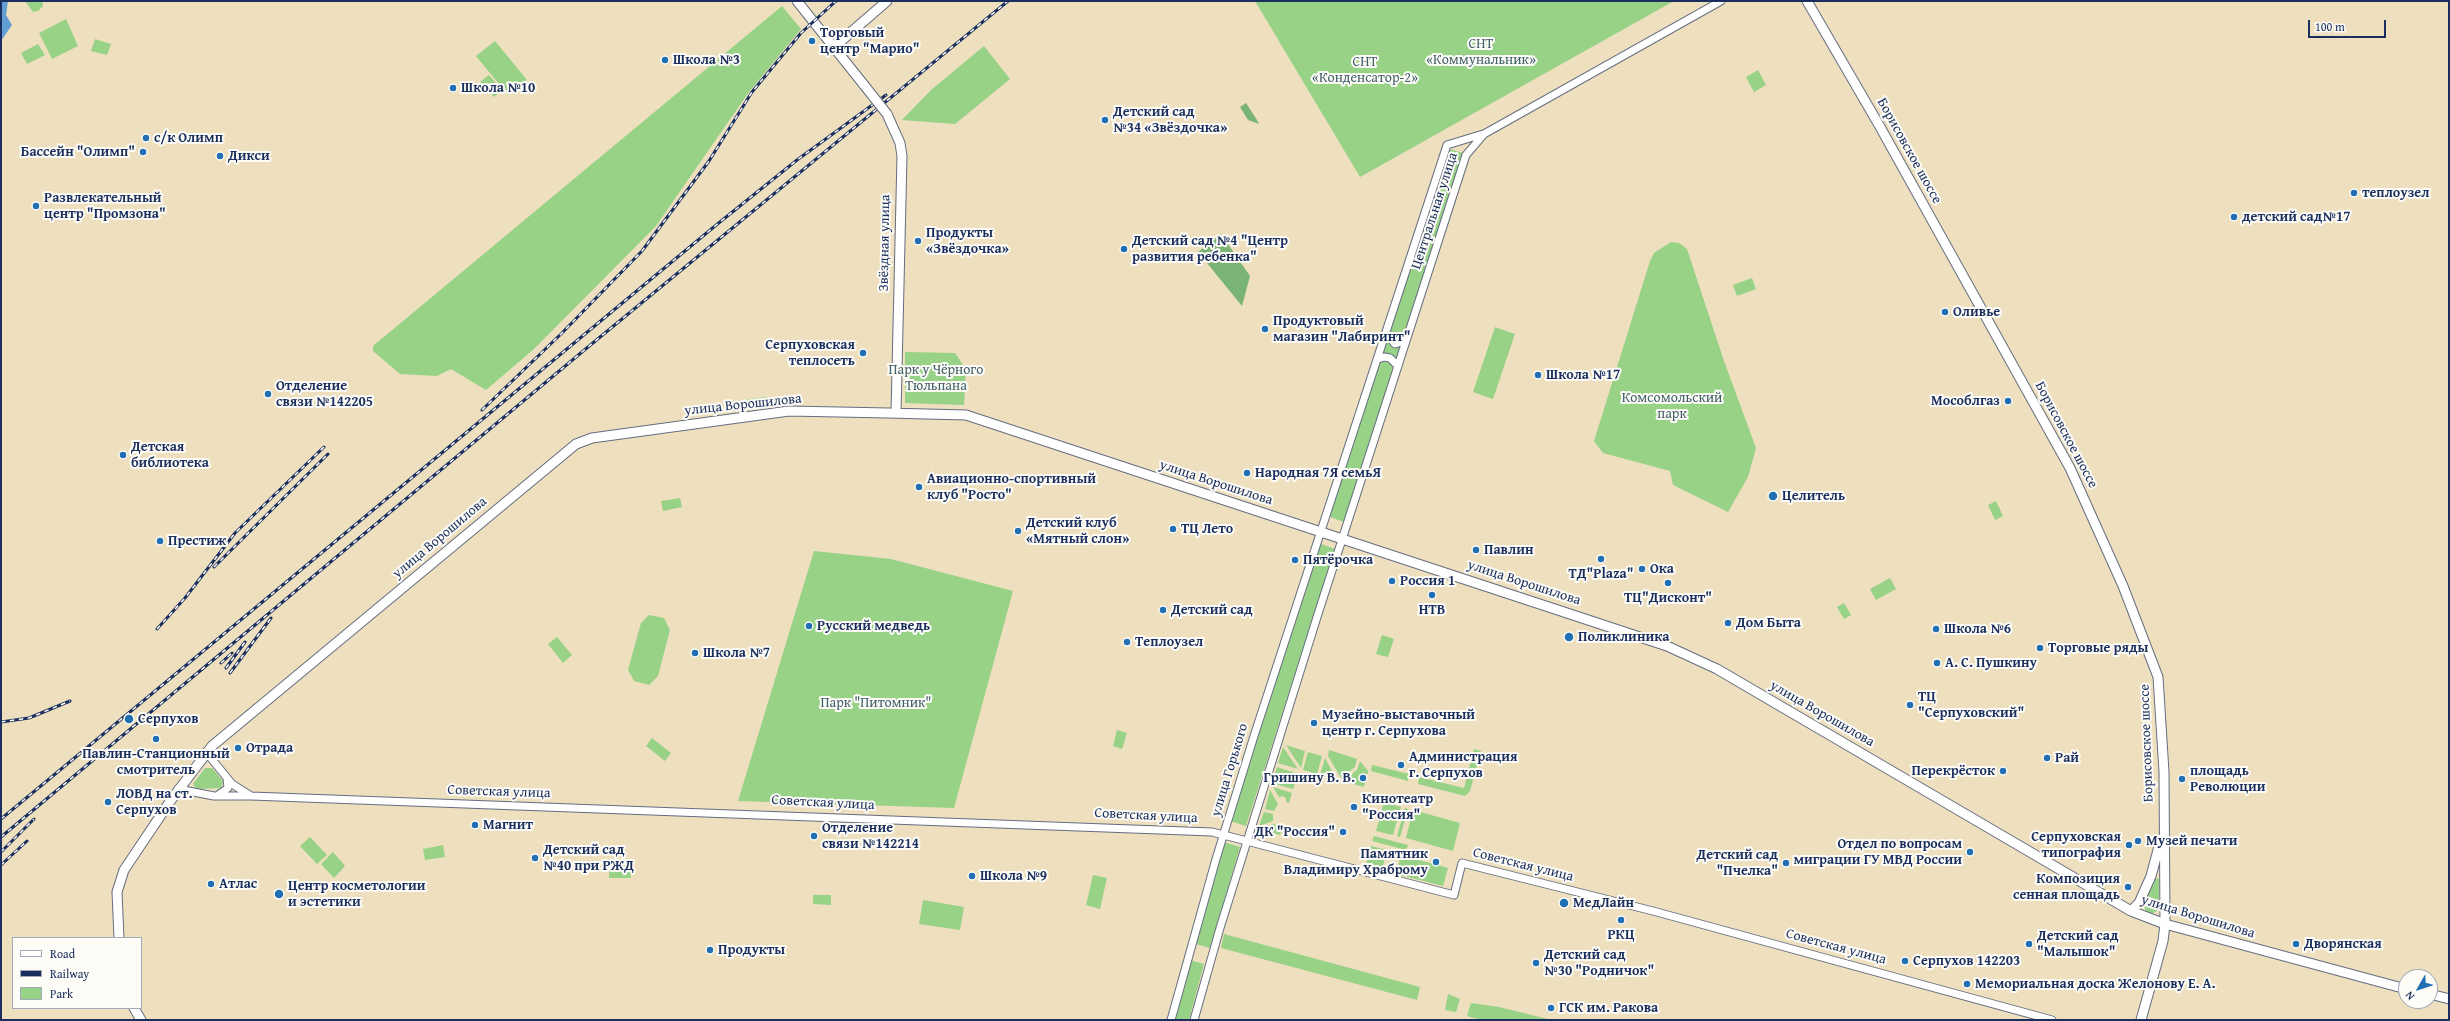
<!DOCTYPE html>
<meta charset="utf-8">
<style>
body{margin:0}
#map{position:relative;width:2450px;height:1021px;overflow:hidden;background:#eedfbe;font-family:"Gentium Book Plus",serif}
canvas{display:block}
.frame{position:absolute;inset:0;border:2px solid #1b2f5e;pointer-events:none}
.legend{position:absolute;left:12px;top:937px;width:130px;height:72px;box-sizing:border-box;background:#fdfcf7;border:1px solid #a3aaba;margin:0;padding:5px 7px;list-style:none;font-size:12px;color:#1b2f5e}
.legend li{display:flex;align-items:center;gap:8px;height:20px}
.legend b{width:20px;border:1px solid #a3aaba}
.north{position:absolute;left:2398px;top:969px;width:40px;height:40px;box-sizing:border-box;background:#fdfcf7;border:1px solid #a3aaba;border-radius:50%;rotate:231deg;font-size:11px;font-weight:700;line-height:16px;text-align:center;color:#1b2f5e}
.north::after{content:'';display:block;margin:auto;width:14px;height:18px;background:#1f6fb2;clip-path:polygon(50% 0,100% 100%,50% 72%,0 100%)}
.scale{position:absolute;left:2308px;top:20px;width:78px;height:18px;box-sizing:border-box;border:2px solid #1b2f5e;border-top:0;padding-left:5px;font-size:12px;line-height:14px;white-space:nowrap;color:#1b2f5e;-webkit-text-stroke:3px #fdfcf7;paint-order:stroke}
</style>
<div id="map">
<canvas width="2450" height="1021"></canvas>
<div class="frame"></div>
<ul class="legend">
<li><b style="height:5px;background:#fff"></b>Road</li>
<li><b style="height:5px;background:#1b2f5e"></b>Railway</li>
<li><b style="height:11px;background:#97d287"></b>Park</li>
</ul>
<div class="north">N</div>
<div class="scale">100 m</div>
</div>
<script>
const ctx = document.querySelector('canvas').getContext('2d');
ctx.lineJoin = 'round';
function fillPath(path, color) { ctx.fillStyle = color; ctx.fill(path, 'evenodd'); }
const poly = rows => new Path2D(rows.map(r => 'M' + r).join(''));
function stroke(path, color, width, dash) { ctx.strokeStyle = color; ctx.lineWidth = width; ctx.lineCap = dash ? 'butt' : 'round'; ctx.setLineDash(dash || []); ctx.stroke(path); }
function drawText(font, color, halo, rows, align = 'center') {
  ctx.font = font + ' "Gentium Book Plus",serif'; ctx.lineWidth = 4; ctx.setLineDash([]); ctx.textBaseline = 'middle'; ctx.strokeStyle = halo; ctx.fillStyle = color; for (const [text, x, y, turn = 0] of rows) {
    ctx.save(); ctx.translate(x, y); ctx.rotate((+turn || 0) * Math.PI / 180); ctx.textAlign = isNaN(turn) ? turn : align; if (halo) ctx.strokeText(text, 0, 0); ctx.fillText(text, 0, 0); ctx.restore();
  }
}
fillPath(poly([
 [25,1,42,1,43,6,38,11,33,12],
 [1255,1,1674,1,1360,177],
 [782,6,801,29,749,92,656,226,534,349,486,390,451,369,437,376,400,374,373,351,373,346],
 [66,19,78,46,52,59,39,33],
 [95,39,111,44,107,55,91,51],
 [495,41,527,80,508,95,476,56],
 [38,44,45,55,27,64,21,53],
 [984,46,1010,79,955,124,902,120,931,90],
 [1758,70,1766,85,1754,92,1746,77],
 [489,75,502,90,494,97,480,82],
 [1449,149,1463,153,1404,337,1395,340,1391,337,1390,331],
 [1671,242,1679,243,1687,249,1724,361,1756,448,1748,477,1728,512,1673,485,1670,471,1603,453,1594,441,1650,261,1654,253],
 [1752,278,1756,289,1737,296,1733,285],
 [1495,327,1515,334,1493,399,1473,392],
 [1387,340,1393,346,1402,346,1397,361,1381,355],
 [905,352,955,353,966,369,964,405,905,403],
 [1382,361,1393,364,1394,369,1344,522,1330,517,1379,364],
 [767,397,778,404,736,409,740,404,749,399],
 [680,498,682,507,663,511,661,501],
 [1996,501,2003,516,1995,520,1988,505],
 [1321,544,1335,549,1246,826,1230,821],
 [814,551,891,559,1013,591,954,808,738,801],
 [1890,578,1896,589,1876,600,1870,589],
 [1844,603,1851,615,1844,619,1837,607],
 [649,615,664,618,670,630,658,676,649,685,634,681,628,670,641,623],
 [1382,635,1394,639,1388,657,1376,654],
 [557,637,572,655,563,663,548,644],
 [1117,730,1127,733,1122,749,1113,746],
 [652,738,671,753,665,761,646,746],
 [1286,745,1305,751,1301,768],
 [1283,747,1298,769,1278,763],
 [1474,749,1481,751,1470,791,1465,796,1418,784,1419,777,1464,788],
 [1329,750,1357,759,1355,767,1341,778,1328,756],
 [1308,752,1322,756,1317,774,1303,770],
 [1325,758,1337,780,1320,775],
 [1360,761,1368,771,1368,774,1360,774,1358,779,1365,783,1364,787,1343,781,1357,770],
 [1372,765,1409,774,1408,781,1371,771],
 [1277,767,1298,774,1293,789,1272,783],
 [205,768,212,768,223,781,221,788,196,789,193,784],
 [1273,787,1292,793,1289,803,1286,802,1286,798,1283,796,1279,797],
 [1270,790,1278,804,1274,811,1265,809],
 [1384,802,1401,807,1393,835,1376,831],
 [1405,808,1408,809,1400,837,1397,836],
 [1413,810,1460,823,1453,851,1406,838],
 [1264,812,1273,814,1273,821,1259,826],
 [1274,824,1282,829,1280,835,1260,829],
 [1374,836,1408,845,1406,850,1372,841],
 [310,837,327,855,317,864,300,846],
 [1224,842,1240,847,1210,948,1196,944],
 [443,845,445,857,425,860,423,849],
 [1371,846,1387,850,1382,869,1366,865],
 [333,852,345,866,334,878,321,864],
 [1401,855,1448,868,1443,886,1396,874],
 [609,859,630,859,631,878,609,878],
 [1093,875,1107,878,1100,909,1086,905],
 [2153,877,2159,879,2159,905,2157,911,2151,914,2146,911,2144,907],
 [813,895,831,895,831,905,813,904],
 [923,900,964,907,960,930,919,924],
 [1224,934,1420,987,1417,1000,1221,948],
 [1190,960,1204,964,1189,1020,1177,1020,1175,1019],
 [1448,994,1460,999,1456,1012,1445,1010],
 [1471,1003,1499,1007,1552,1020,1481,1020,1467,1016]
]), '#97d287');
fillPath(poly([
 [1246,103,1257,120,1259,124,1248,120,1240,107],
 [1221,234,1250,276,1242,306,1198,252]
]), '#79b474');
fillPath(poly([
 [1,1,8,1,6,15,12,25,1,41]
]), '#629ed3');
const minor = poly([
 [1386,333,1395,344,1405,341],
 [1378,359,1384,357,1390,358,1398,366],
 [206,752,232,784,251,796,1212,832,1454,895,1462,863,1653,911,2052,1020],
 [178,789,214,796,249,796],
 [218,795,228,788,227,778],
 [1171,1020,1216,859,1254,736,1447,145,1483,134],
 [1194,1020,1220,928,1318,614,1466,155,1484,134,1721,1]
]);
const major = poly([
 [797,1,864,85],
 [1807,1,1879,125,2070,468,2123,586,2158,677,2164,772,2165,924,2163,941,2141,1020],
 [834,47,887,1],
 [887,114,900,143,902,156,896,413],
 [2131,911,2139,903,2151,876,2161,839],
 [119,938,117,892,124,870,171,800,212,746,576,444,592,438,789,411,888,413,966,415,1667,646,1717,669,2131,911,2165,924,2406,989],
 [2430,994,2449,999],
 [134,1008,141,1020]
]);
stroke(minor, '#656d80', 9);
stroke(major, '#656d80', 11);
stroke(minor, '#fff', 7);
stroke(major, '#fff', 9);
const rail = poly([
 [482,410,561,334,642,251,709,161,752,92,801,33,836,1],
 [214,567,328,454],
 [157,629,185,598,235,533,324,447],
 [221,663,232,653],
 [226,668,245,642],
 [230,673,271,618],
 [1,722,29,718,70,701],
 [1,819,715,226,797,160,886,95],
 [1,837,588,347,1008,1],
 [1,852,34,819],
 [1,865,27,841]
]);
stroke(rail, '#1b2f5e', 3);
stroke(rail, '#fdfcf7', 1.5, [4.5]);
const majorBridge = poly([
 [864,85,887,114]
]);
stroke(majorBridge, '#656d80', 11, []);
stroke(majorBridge, '#fff', 9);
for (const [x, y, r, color] of [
 [812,41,4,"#1f6fb2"],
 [665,60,4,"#1f6fb2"],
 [453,88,4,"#1f6fb2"],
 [1105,120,4,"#1f6fb2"],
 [146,138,4,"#1f6fb2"],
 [143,152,4,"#1f6fb2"],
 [220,156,4,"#1f6fb2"],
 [2354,193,4,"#1f6fb2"],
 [36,206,4,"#1f6fb2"],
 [2234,217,4,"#1f6fb2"],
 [918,241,4,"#1f6fb2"],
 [1124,249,4,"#1f6fb2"],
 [1945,312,4,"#1f6fb2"],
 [1265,329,4,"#1f6fb2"],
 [863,353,4,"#1f6fb2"],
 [1538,375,4,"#1f6fb2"],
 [268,394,4,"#1f6fb2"],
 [2008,401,4,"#1f6fb2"],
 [123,455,4,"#1f6fb2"],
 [1247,473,4,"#1f6fb2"],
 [919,487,4,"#1f6fb2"],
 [1773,496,5,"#1f6fb2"],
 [1173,529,4,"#1f6fb2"],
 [1018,531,4,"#1f6fb2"],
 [160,541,4,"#1f6fb2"],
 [1476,550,4,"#1f6fb2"],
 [1601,559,4,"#1f6fb2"],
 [1295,560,4,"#1f6fb2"],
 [1642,569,4,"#1f6fb2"],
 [1392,581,4,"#1f6fb2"],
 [1668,583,4,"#1f6fb2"],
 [1432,595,4,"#1f6fb2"],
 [1163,610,4,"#1f6fb2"],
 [1728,623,4,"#1f6fb2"],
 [809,626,4,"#1f6fb2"],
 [1936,629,4,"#1f6fb2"],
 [1569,637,5,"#1f6fb2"],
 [1127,642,4,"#1f6fb2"],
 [2040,648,4,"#1f6fb2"],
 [695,653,4,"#1f6fb2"],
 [1937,663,4,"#1f6fb2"],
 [1910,705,4,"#1f6fb2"],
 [129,719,5,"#1f6fb2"],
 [1314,723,4,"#1f6fb2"],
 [156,739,4,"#1f6fb2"],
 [238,748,4,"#1f6fb2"],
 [2047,758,4,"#1f6fb2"],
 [1401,765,4,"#1f6fb2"],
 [2003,771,4,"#1f6fb2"],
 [1363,778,4,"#1f6fb2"],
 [2182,779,4,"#1f6fb2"],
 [108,802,4,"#1f6fb2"],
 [1354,807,4,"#1f6fb2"],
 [475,825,4,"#1f6fb2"],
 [1343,832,4,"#1f6fb2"],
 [814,836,4,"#1f6fb2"],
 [2138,841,4,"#1f6fb2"],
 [2129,845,4,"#1f6fb2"],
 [1970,852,4,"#1f6fb2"],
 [535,858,4,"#1f6fb2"],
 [1436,862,4,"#1f6fb2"],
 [1786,863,4,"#1f6fb2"],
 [972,876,4,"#1f6fb2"],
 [211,884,4,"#1f6fb2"],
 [2128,887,4,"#1f6fb2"],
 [279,894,5,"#1f6fb2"],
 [1564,903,5,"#1f6fb2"],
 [1621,920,4,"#1f6fb2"],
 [2029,944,4,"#1f6fb2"],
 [2296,944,4,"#1f6fb2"],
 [710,950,4,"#1f6fb2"],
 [1905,961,4,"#1f6fb2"],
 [1536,963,4,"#1f6fb2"],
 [1967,984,4,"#1f6fb2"],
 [1551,1008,4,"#1f6fb2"]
]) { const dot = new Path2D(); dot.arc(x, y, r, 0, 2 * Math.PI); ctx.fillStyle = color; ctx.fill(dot); stroke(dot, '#fdfcf7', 1.5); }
drawText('bold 14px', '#1b2f5e', '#fdfcf7', [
 ["Торговый",820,33],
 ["центр \"Марио\"",820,49],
 ["Школа №3",673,60],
 ["Школа №10",461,88],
 ["Детский сад",1113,112],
 ["№34 «Звёздочка»",1113,128],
 ["с/к Олимп",154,138],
 ["Бассейн \"Олимп\"",135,152,"right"],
 ["Дикси",228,156],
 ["теплоузел",2362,193],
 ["Развлекательный",44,198],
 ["центр \"Промзона\"",44,214],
 ["детский сад№17",2242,217],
 ["Продукты",926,233],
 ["«Звёздочка»",926,249],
 ["Детский сад №4 \"Центр",1132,241],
 ["развития ребенка\"",1132,257],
 ["Оливье",1953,312],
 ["Продуктовый",1273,321],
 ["магазин \"Лабиринт\"",1273,337],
 ["Серпуховская",855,345,"right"],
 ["теплосеть",855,361,"right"],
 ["Школа №17",1546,375],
 ["Отделение",276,386],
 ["связи №142205",276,402],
 ["Мособлгаз",2000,401,"right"],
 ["Детская",131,447],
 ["библиотека",131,463],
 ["Народная 7Я семьЯ",1255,473],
 ["Авиационно-спортивный",927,479],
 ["клуб \"Росто\"",927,495],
 ["Целитель",1782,496],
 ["Детский клуб",1026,523],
 ["«Мятный слон»",1026,539],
 ["ТЦ Лето",1181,529],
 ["Престиж",168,541],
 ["Павлин",1484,550],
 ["Пятёрочка",1303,560],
 ["Ока",1650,569],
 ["ТД\"Plaza\"",1601,574,"center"],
 ["Россия 1",1400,581],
 ["ТЦ\"Дисконт\"",1668,598,"center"],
 ["Детский сад",1171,610],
 ["НТВ",1432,610,"center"],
 ["Дом Быта",1736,623],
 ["Русский медведь",817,626],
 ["Школа №6",1944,629],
 ["Поликлиника",1578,637],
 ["Теплоузел",1135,642],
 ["Торговые ряды",2048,648],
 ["Школа №7",703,653],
 ["А. С. Пушкину",1945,663],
 ["ТЦ",1918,697],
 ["\"Серпуховский\"",1918,713],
 ["Музейно-выставочный",1322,715],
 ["центр г. Серпухова",1322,731],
 ["Серпухов",138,719],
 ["Отрада",246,748],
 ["Павлин-Станционный",156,754,"center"],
 ["смотритель",156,770,"center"],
 ["Администрация",1409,757],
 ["г. Серпухов",1409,773],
 ["Рай",2055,758],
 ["Перекрёсток",1995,771,"right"],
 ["площадь",2190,771],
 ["Революции",2190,787],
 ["Гришину В. В.",1355,778,"right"],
 ["ЛОВД на ст.",116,794],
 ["Серпухов",116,810],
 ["Кинотеатр",1362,799],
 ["\"Россия\"",1362,815],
 ["Магнит",483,825],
 ["Отделение",822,828],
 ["связи №142214",822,844],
 ["ДК \"Россия\"",1335,832,"right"],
 ["Серпуховская",2121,837,"right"],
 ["типография",2121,853,"right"],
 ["Музей печати",2146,841],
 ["Отдел по вопросам",1962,844,"right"],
 ["миграции ГУ МВД России",1962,860,"right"],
 ["Детский сад",543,850],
 ["№40 при РЖД",543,866],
 ["Памятник",1428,854,"right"],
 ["Владимиру Храброму",1428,870,"right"],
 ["Детский сад",1778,855,"right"],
 ["\"Пчелка\"",1778,871,"right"],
 ["Школа №9",980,876],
 ["Композиция",2120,879,"right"],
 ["сенная площадь",2120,895,"right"],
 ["Атлас",219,884],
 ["Центр косметологии",288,886],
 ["и эстетики",288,902],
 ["МедЛайн",1573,903],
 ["РКЦ",1621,935,"center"],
 ["Детский сад",2037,936],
 ["\"Малышок\"",2037,952],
 ["Дворянская",2304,944],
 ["Продукты",718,950],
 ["Детский сад",1544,955],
 ["№30 \"Родничок\"",1544,971],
 ["Серпухов 142203",1913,961],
 ["Мемориальная доска Желонову Е. А.",1975,984],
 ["ГСК им. Ракова",1559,1008]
], 'left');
drawText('14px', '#40606a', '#fdfcf7', [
 ["СНТ",1481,44],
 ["«Коммунальник»",1481,60],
 ["СНТ",1365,62],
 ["«Конденсатор-2»",1365,78],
 ["Парк у Чёрного",936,370],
 ["Тюльпана",936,386],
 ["Комсомольский",1672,398],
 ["парк",1672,414],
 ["Парк \"Питомник\"",876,703]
]);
drawText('14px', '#1b2f5e', '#fdfcf7', [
 ["Борисовское шоссе",1909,151,61],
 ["Центральная улица",1435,211,-72],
 ["Звёздная улица",885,243,-89],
 ["улица Ворошилова",743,405,-6],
 ["Борисовское шоссе",2066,435,62],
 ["улица Ворошилова",1216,483,18],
 ["улица Ворошилова",440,538,-40],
 ["улица Ворошилова",1524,583,18],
 ["улица Ворошилова",1822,714,30],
 ["Борисовское шоссе",2147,743,-92],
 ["улица Горького",1230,770,-73],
 ["Советская улица",499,792,2],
 ["Советская улица",823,803,3],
 ["Советская улица",1146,816,3],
 ["Советская улица",1523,865,14],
 ["улица Ворошилова",2198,917,17],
 ["Советская улица",1836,947,15]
]);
</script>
